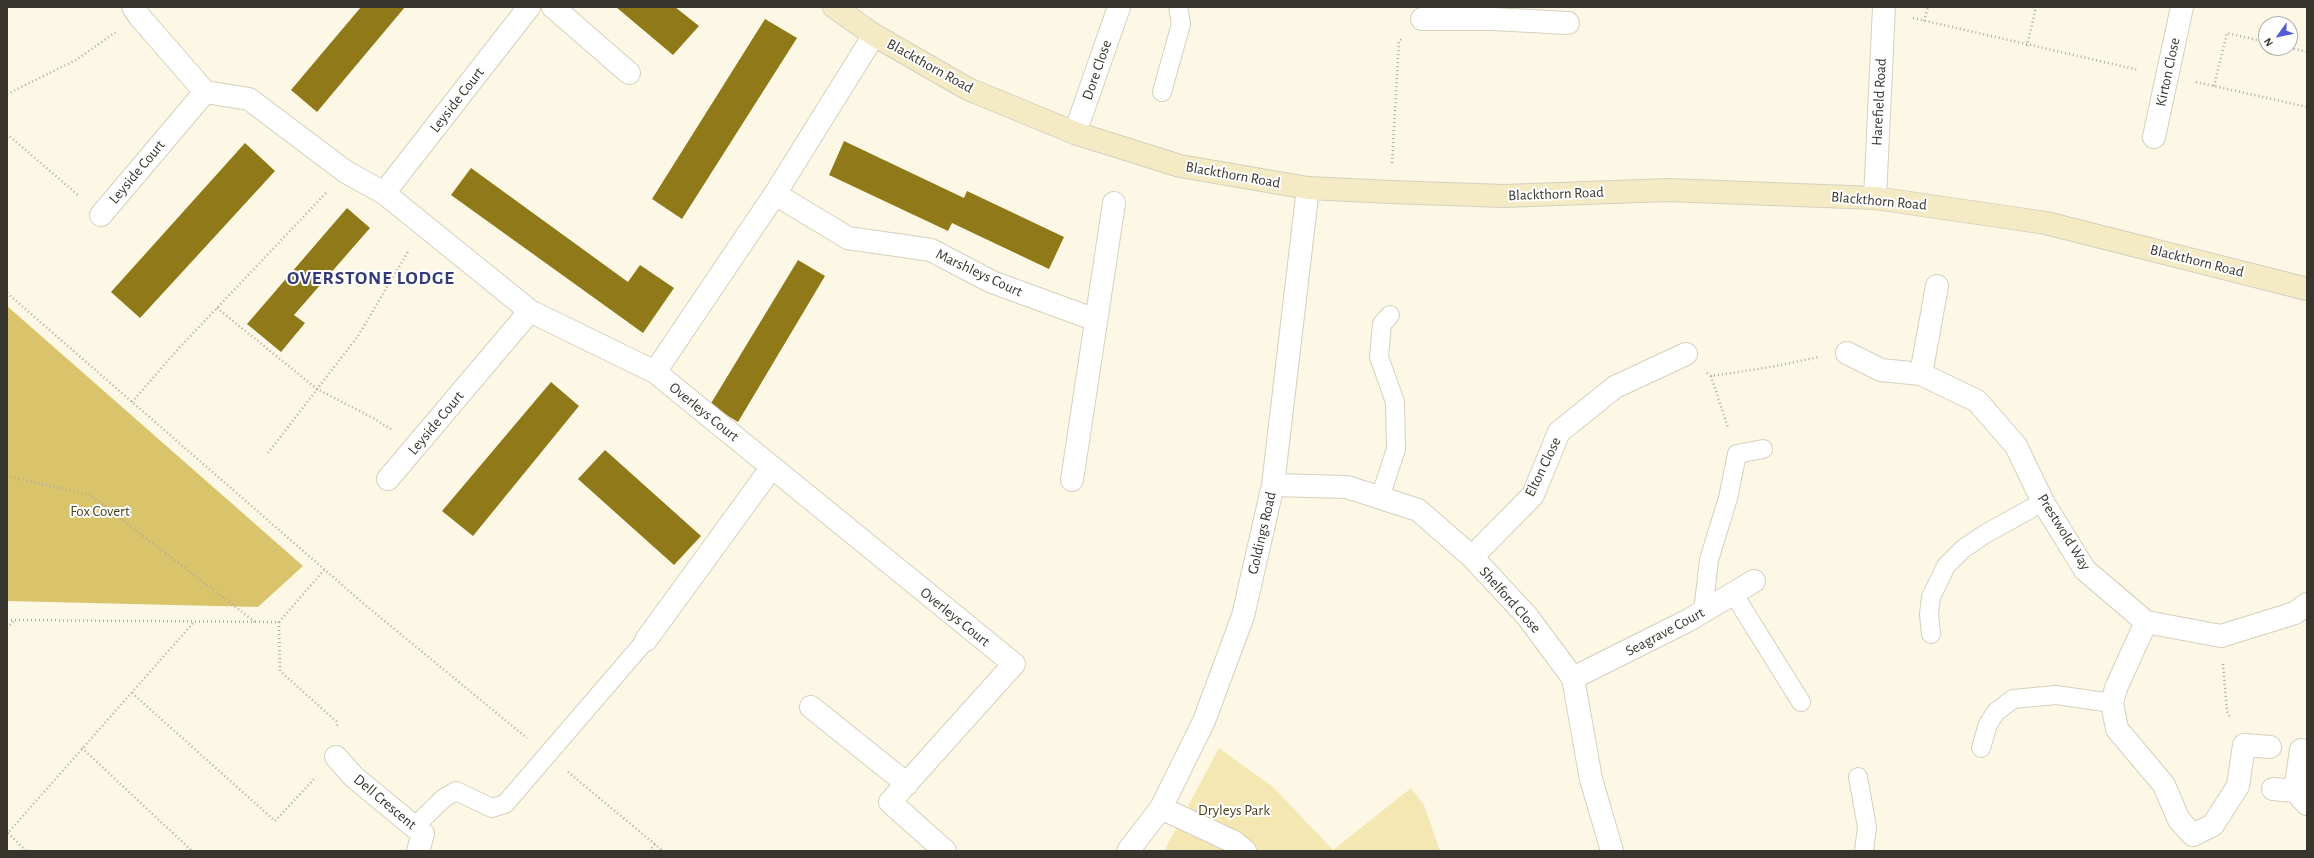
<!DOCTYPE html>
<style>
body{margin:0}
#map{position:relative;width:2314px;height:858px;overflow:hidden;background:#fdf8e5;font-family:"Alegreya Sans",sans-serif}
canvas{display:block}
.frame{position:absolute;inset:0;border:8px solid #37352e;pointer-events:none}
.north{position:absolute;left:2258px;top:16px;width:40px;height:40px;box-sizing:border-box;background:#fff;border:1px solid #afaeab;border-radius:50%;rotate:237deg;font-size:11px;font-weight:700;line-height:16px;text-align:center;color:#37352e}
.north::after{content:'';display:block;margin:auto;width:14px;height:18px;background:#545cd3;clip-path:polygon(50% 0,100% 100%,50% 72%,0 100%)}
</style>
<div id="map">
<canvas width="2314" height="858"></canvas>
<div class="frame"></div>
<div class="north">N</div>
</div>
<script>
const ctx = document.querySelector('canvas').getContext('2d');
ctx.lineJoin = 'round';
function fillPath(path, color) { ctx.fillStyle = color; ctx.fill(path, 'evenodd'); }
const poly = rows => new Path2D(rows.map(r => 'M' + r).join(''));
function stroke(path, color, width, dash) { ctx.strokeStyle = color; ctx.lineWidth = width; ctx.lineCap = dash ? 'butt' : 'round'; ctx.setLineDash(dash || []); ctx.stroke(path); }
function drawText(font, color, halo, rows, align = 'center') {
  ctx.font = font + ' "Alegreya Sans",sans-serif'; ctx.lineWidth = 4; ctx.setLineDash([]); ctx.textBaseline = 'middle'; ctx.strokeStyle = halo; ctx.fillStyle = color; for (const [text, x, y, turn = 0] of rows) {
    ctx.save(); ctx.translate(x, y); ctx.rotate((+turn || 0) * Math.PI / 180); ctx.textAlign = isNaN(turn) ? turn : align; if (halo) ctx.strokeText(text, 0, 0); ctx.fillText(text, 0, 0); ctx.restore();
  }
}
fillPath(poly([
 [1219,748,1273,787,1333,850,1411,788,1424,805,1440,851,1164,851]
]), '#f4e7b2');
fillPath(poly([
 [7,306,23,320,303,566,258,607,7,601]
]), '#d9c36b');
fillPath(poly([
 [361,7,405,7,317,112,291,90],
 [616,7,675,7,699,26,673,55],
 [765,19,797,38,682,219,652,199],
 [844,141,964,198,967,191,1064,237,1049,269,952,223,948,231,829,175],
 [245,143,275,171,140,318,111,292],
 [471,168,628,282,640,265,674,288,643,333,451,195],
 [347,208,370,228,294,315,305,323,281,352,247,324],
 [798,260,825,276,738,422,710,405],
 [551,382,579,406,473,536,442,511],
 [605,450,701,536,674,565,578,479]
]), '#8f7918');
const lane = poly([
 [1162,92,1181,24,1178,7],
 [1380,498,1396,449,1395,402,1379,357,1382,324,1390,315],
 [1733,593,1801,702],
 [1703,612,1709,560,1728,498,1737,454,1763,449],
 [1931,634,1929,614,1931,597,1946,566,1963,549,1985,534,2043,502],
 [1981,748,1988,724,1996,712,2013,699,2056,695,2112,703],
 [1858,777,1867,827,1864,851],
 [414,827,444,798,456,791,492,808,505,804,646,640]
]);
const street = poly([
 [133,7,139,16,205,92,249,99,346,172,384,193,530,311,655,372,1014,664,890,802,945,851],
 [553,7,629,73],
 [1422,19,1493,19,1568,23],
 [1075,133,1119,7],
 [2154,137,2182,7],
 [384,193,529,7],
 [775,194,848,238,931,250,992,282,1096,320],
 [1875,198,1884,7],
 [101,215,205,92],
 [1847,353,1881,370,1921,374,1977,401,2016,446,2043,502,2085,570,2146,622,2221,636,2295,613,2307,604],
 [655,372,775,194,874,35],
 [1921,374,1937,286],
 [388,479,530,311],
 [1072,480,1114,203],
 [1273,485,1347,487,1418,510,1472,557,1527,616,1573,678,1591,779,1612,851],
 [1472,557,1533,495,1559,432,1615,387,1686,354],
 [2146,622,2116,688,2112,703,2117,729,2164,785,2179,820,2193,835,2213,825,2238,786,2244,745,2270,747],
 [646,640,772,467],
 [1573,678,1689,620,1754,581],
 [811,707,907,784],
 [2301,750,2295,791,2307,804],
 [336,757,354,777,423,834,418,851],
 [2273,789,2295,791],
 [1161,808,1234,842,1245,851],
 [1128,851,1161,808,1204,721,1243,616,1273,485,1308,188]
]);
const secondary = poly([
 [834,7,874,35,968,89,1075,133,1180,166,1308,188,1390,192,1504,196,1668,190,1875,198,2046,223,2307,289]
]);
stroke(lane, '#d5d0be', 20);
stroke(street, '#d5d0be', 24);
stroke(secondary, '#d5d0be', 24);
stroke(poly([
 [1913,18,2139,70],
 [1924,21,1928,7],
 [2027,46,2036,7],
 [2290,48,2307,52],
 [2196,82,2307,107],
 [2214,86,2227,33,2266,42],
 [7,94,76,60,116,32],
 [7,134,79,196],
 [1392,163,1399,41,1402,39],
 [7,293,364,604,527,738],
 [217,308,317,389,373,418,392,430],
 [1707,373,1711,376,1771,367,1819,357],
 [1711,376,1728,428],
 [132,402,179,348,326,193],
 [268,453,358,336,409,250],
 [7,476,90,495,255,622],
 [7,620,279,622,325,569],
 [279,622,280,671,337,722,337,728],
 [7,628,15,620],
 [2223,664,2227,711,2231,719],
 [132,693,275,821,316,777],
 [82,748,192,851],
 [568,772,663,851],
 [8,833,26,851],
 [7,834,194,622],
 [649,851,655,844]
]), '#afab9d', 2.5, [1, 3]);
stroke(lane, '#fff', 18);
stroke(street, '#fff', 22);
stroke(secondary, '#f4ebc5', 22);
drawText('15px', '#37352e', '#fff', [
 ["Blackthorn Road",930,66,29],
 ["Dore Close",1097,70,-71],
 ["Kirton Close",2168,72,-78],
 ["Leyside Court",457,100,-52],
 ["Harefield Road",1879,102,-87],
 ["Leyside Court",137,172,-50],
 ["Blackthorn Road",1233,175,10],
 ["Blackthorn Road",1556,194,-2],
 ["Blackthorn Road",1879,201,5],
 ["Blackthorn Road",2197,261,14],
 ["Marshleys Court",979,273,25],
 ["Overleys Court",704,412,39],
 ["Leyside Court",436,423,-50],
 ["Elton Close",1543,467,-64],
 ["Prestwold Way",2064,532,58],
 ["Goldings Road",1262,533,-77],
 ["Shelford Close",1510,600,48],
 ["Overleys Court",955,617,39],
 ["Seagrave Court",1665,632,-28],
 ["Dell Crescent",385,802,40]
]);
drawText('15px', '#49401a', '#fff', [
 ["Fox Covert",100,511],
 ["Dryleys Park",1234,810]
]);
ctx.letterSpacing = '1px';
drawText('bold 19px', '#333a75', '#fff', [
 ["OVERSTONE LODGE",371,278]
]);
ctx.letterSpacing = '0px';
</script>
